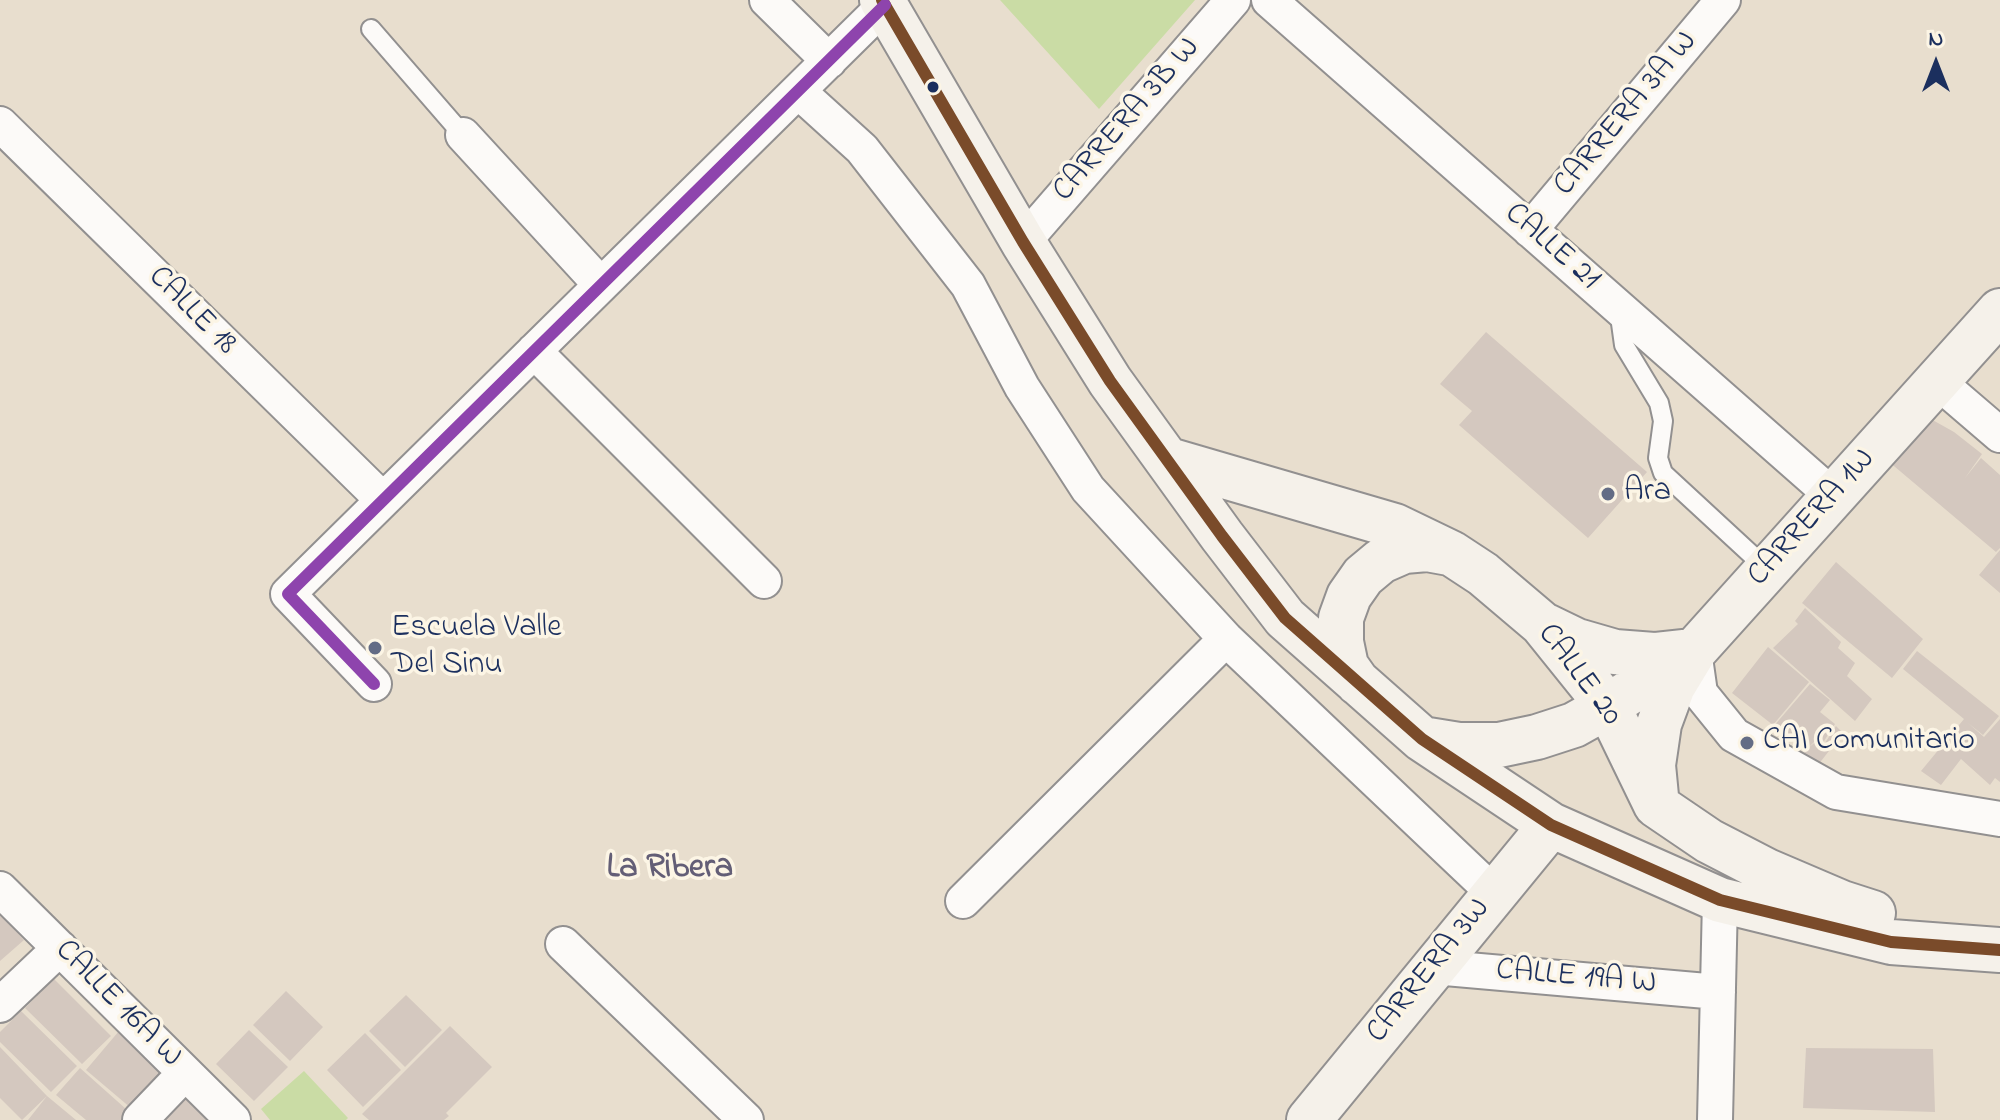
<!DOCTYPE html>
<html>
<head>
<meta charset="utf-8">
<style>
  body { margin:0 }
  #map { position:relative; width:2000px; height:1120px; overflow:hidden; background:#e8dece; font-family:"Indie Flower",sans-serif }
  canvas { display:block }
  .north { position:absolute; left:1896px; top:24px; width:80px; height:80px; -webkit-text-stroke:6px #fcf5e5; paint-order:stroke; rotate:0deg; font-size:22px; font-weight:700; line-height:32px; text-align:center; color:#1b2f5e }
  .north::after { content:''; display:block; margin:auto; width:28px; height:36px; background:#1b2f5e; clip-path:polygon(50% 0,100% 100%,50% 72%,0 100%) }
</style>
</head>
<body>
<div id="map">
<canvas width="2000" height="1120"></canvas>
<div class="north">N</div>
</div>
<script>
const ctx = document.querySelector('canvas').getContext('2d');
ctx.lineJoin = 'round';
function fillPath(path, color) {
  ctx.fillStyle = color;
  ctx.fill(path, 'evenodd');
}
function poly(rows) {
  const path = new Path2D();
  for (const r of rows) {
    path.moveTo(r[0], r[1]);
    for (let i = 2; i < r.length; i += 2) path.lineTo(r[i], r[i + 1]);
  }
  return path;
}
function strokePath(path, color, width, dash) {
  ctx.strokeStyle = color;
  ctx.lineWidth = width;
  ctx.lineCap = dash ? 'butt' : 'round';
  ctx.setLineDash(dash || []);
  ctx.stroke(path);
}
function drawText(font, color, halo, rows, align = 'center') {
  ctx.font = font + ' "Indie Flower",sans-serif';
  ctx.lineWidth = 7;
  ctx.setLineDash([]);
  ctx.textBaseline = 'middle';
  ctx.strokeStyle = halo;
  ctx.fillStyle = color;
  for (const [text, x, y, turn = 0] of rows) {
    ctx.save();
    ctx.translate(x, y);
    ctx.rotate((+turn || 0) * Math.PI / 180);
    ctx.textAlign = isNaN(turn) ? turn : align;
    if (halo) ctx.strokeText(text, 0, 0);
    ctx.fillText(text, 0, 0);
    ctx.restore();
  }
}
fillPath(poly([
  [1000,0,1195,0,1099,109],
  [304,1071,348,1118,346,1120,270,1120,261,1109]
]), '#cadca5');
fillPath(poly([
  [1486,332,1647,472,1588,538,1459,425,1472,411,1440,384],
  [1929,418,1954,432,1982,454,1965,478,1981,458,2000,475,2000,548,1996,552,1888,461],
  [2000,550,2000,593,1979,575],
  [1836,562,1923,639,1892,678,1802,603],
  [1805,608,1841,642,1838,648,1855,663,1847,676,1872,699,1855,721,1773,648,1798,624,1795,621],
  [1768,647,1809,682,1773,725,1732,693],
  [1917,651,1999,716,1983,735,1968,723,1984,737,2000,719,2000,782,1995,778,1990,785,1961,759,1941,785,1921,771,1964,719,1903,669],
  [1810,684,1830,700,1820,712,1835,724,1824,741,1819,737,1808,748,1818,740,1825,743,1836,726,1843,733,1818,765,1804,752,1808,748,1804,750,1773,727],
  [0,914,24,940,0,961],
  [54,979,111,1036,82,1064,25,1008],
  [286,991,323,1027,290,1061,253,1025],
  [406,995,442,1030,405,1067,369,1031],
  [21,1011,77,1066,51,1092,0,1042,0,1032],
  [450,1026,492,1067,446,1113,449,1116,444,1120,369,1120,362,1114],
  [249,1030,288,1067,254,1101,216,1064],
  [119,1031,172,1076,138,1114,86,1070],
  [365,1033,401,1070,363,1107,327,1070],
  [0,1047,47,1096,22,1120,0,1098],
  [1806,1048,1933,1049,1935,1112,1803,1108],
  [80,1068,135,1117,132,1120,86,1120,56,1095],
  [180,1092,208,1120,152,1120],
  [47,1096,76,1120,28,1120]
]), '#d4c8bf');
const lane = poly([
  [371,29,463,135],
  [1619,309,1624,345,1659,403,1663,421,1658,458,1663,473,1767,569]
]);
const street = poly([
  [767,0,829,61],
  [1269,0,1833,496],
  [798,91,862,149,968,285,1022,387,1088,489,1226,639,1495,894],
  [0,124,383,500],
  [463,135,601,285],
  [1530,230,1723,0],
  [1023,242,1233,0],
  [534,351,764,581],
  [1937,381,2000,435],
  [1694,651,1700,693,1734,735,1836,792,2000,819],
  [374,684,288,594,885,5],
  [0,889,233,1120],
  [963,901,1226,639],
  [563,944,746,1120],
  [1434,967,1718,992],
  [0,1005,60,948],
  [140,1120,185,1073],
  [1715,1120,1720,900]
]);
const secondary = poly([
  [882,0,1023,242,1110,381,1222,536,1285,618,1422,739,1551,825,1720,900,1891,942,2000,950],
  [1169,460,1395,526,1451,553,1483,574,1542,624,1608,706,1656,805,1709,841,1767,871,1842,903,1873,913],
  [1546,626,1577,641,1615,652,1654,655,1691,651],
  [1358,683,1346,666,1341,642,1341,618,1349,596,1363,576,1381,561,1404,551,1427,549,1449,553],
  [1428,740,1459,745,1499,745,1537,737,1574,725,1608,706,1694,651,2000,311],
  [1656,796,1653,765,1659,724,1673,686,1693,653],
  [1309,1120,1551,825]
]);
strokePath(lane, '#929090', 22);
strokePath(street, '#929090', 38);
strokePath(secondary, '#929090', 48);
strokePath(lane, '#fcfaf8', 18);
strokePath(street, '#fcfaf8', 34);
strokePath(secondary, '#f5f1ea', 44);
strokePath(poly([
  [882,0,1023,242,1110,381,1222,536,1285,618,1422,739,1551,825,1720,900,1891,942,2000,950]
]), '#7a4b2a', 12);
strokePath(poly([
  [374,684,288,594,885,5]
]), '#8e44ad', 12);
for (const [x, y, r, color] of [
  [933,87,7,"#1b2f5e"],
  [1608,494,8,"#636c85"],
  [375,648,8,"#636c85"],
  [1747,743,8,"#636c85"]
]) {
  const dot = new Path2D();
  dot.arc(x, y, r, 0, 2 * Math.PI);
  ctx.fillStyle = color;
  ctx.fill(dot);
  strokePath(dot, '#fcf5e5', 3);
}
drawText('32px', '#1b2f5e', '#fcf5e5', [
  ["CARRERA 3A W",1627,115,-50],
  ["CARRERA 3B W",1128,121,-49],
  ["CALLE 21",1551,248,41],
  ["CALLE 18",191,312,45],
  ["CARRERA 1W",1813,519,-48],
  ["CALLE 20",1578,676,53],
  ["CARRERA 3W",1430,972,-51],
  ["CALLE 19A W",1576,979,5],
  ["CALLE 16A W",117,1005,45]
]);
drawText('32px', '#1b2f5e', '#fcf5e5', [
  ["Ara",1624,494],
  ["Escuela Valle",391,630],
  ["Del Sinu",391,667],
  ["CAI Comunitario",1763,743]
], 'left');
drawText('bold 34px', '#635e76', '#fcf5e5', [
  ["La Ribera",670,870]
]);
</script>
</body>
</html>
